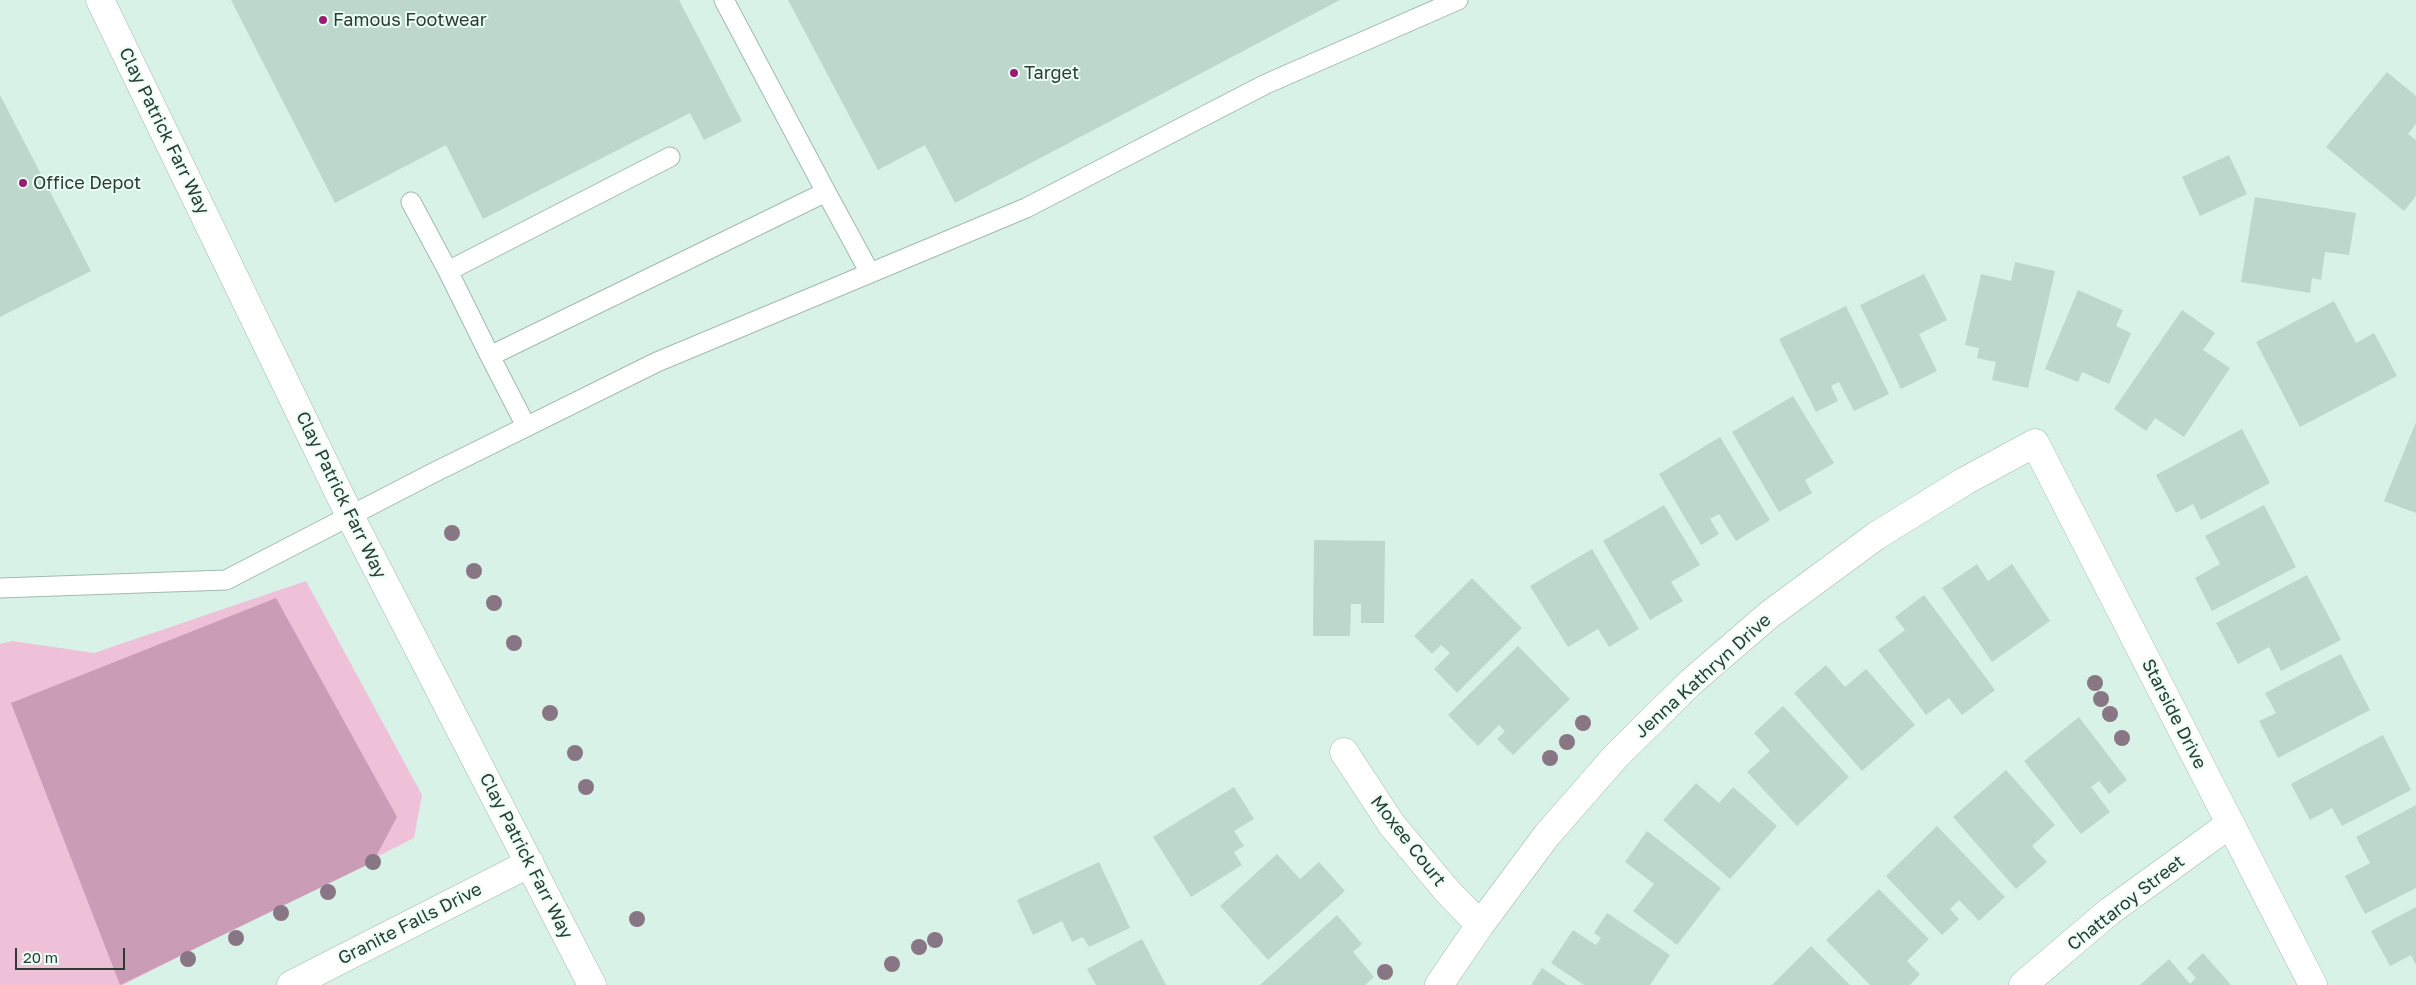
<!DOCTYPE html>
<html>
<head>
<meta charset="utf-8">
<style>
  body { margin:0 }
  #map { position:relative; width:2416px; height:985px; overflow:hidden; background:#d8f2e7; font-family:"Golos Text",sans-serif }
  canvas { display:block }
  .scale { position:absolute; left:15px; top:948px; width:110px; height:22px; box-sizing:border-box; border:2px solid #2f3a35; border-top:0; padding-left:6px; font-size:15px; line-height:18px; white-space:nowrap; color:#2f3a35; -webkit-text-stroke:4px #e9fef5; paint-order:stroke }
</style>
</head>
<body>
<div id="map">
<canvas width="2416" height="985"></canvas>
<div class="scale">20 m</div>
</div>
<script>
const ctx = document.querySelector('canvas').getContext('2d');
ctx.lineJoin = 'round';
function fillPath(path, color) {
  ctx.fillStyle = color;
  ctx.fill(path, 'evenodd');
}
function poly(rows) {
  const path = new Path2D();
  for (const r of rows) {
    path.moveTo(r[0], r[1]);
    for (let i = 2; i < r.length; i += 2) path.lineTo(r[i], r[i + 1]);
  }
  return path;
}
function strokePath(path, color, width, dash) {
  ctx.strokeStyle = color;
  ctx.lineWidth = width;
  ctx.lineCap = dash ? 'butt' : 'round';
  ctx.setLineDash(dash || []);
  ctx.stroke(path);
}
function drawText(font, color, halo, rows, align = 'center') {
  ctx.font = font + ' "Golos Text",sans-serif';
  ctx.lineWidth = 4;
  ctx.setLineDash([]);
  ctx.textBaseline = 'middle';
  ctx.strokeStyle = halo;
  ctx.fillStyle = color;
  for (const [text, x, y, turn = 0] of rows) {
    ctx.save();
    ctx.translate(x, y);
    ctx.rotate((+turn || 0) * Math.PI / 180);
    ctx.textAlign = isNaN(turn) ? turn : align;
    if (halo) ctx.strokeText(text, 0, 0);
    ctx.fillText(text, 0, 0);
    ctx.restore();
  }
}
fillPath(poly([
  [306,581,422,795,414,838,123,985,0,985,0,644,12,641,94,653]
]), '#eec1d9');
fillPath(poly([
  [276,598,397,817,373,862,120,985,11,703]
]), '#cb9cb5');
fillPath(poly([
  [231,0,679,0,742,121,704,140,690,113,483,219,446,145,335,203],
  [788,0,1340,0,955,203,925,145,878,170],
  [2387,72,2416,96,2416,124,2408,134,2416,140,2416,196,2404,211,2326,147],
  [0,95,91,271,0,317],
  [2229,155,2247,194,2200,216,2182,177],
  [2255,197,2356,213,2349,255,2325,252,2321,280,2312,278,2310,293,2241,282],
  [2015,262,2055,271,2028,388,1992,380,1996,362,1977,358,1979,348,1965,345,1981,274,2011,281],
  [1924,274,1947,320,1919,334,1937,371,1901,389,1860,305],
  [2078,290,2123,310,2116,326,2131,333,2109,384,2082,372,2078,382,2045,369],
  [2334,301,2356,343,2374,333,2397,376,2300,427,2256,342],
  [1846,306,1889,394,1854,411,1839,382,1831,386,1838,401,1816,412,1779,339],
  [2182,310,2215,333,2203,350,2230,368,2184,437,2155,418,2146,431,2114,409],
  [1793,396,1834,463,1805,480,1812,493,1779,512,1732,432],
  [2416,422,2416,513,2384,501],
  [2242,429,2270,483,2201,520,2193,504,2176,513,2156,475],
  [1720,437,1770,520,1736,541,1719,514,1710,519,1719,534,1701,545,1659,474],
  [1664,505,1700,565,1671,582,1683,601,1650,620,1603,541],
  [2264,505,2296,567,2212,611,2195,578,2220,564,2205,536],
  [1314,540,1385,541,1384,623,1361,623,1361,604,1351,604,1350,636,1313,636],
  [1592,549,1639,629,1609,647,1598,629,1568,647,1530,586],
  [1977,564,1988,581,2012,564,2050,621,1992,662,1942,588],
  [2307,575,2341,640,2281,671,2269,647,2238,664,2216,623],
  [1472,578,1522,628,1457,693,1434,669,1450,653,1441,645,1432,654,1414,636],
  [1924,595,1995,690,1962,715,1949,698,1926,715,1878,650,1905,630,1895,617],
  [1518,646,1570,699,1513,755,1497,739,1505,731,1499,725,1478,746,1448,715],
  [2341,654,2370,710,2278,758,2259,721,2276,713,2265,693],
  [1826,665,1845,687,1866,669,1915,725,1862,771,1794,693],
  [1783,706,1849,777,1797,826,1747,772,1770,751,1754,733],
  [2079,717,2127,780,2109,794,2099,781,2091,787,2110,812,2081,834,2024,761],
  [2383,735,2411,790,2342,826,2332,808,2310,820,2291,784],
  [2006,770,2055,825,2032,846,2047,862,2016,889,1953,817],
  [1696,783,1719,803,1733,787,1777,826,1730,879,1663,820],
  [1234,787,1254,819,1234,831,1244,846,1234,852,1242,865,1191,897,1153,837],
  [2416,805,2416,888,2365,914,2345,876,2370,863,2356,837],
  [1937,826,2005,897,1979,921,1959,900,1950,909,1959,919,1942,935,1886,876],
  [1647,831,1721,888,1677,945,1633,911,1654,884,1625,862],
  [1277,854,1300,879,1319,862,1345,891,1268,960,1220,906],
  [1099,862,1130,928,1089,947,1083,937,1072,942,1062,921,1033,935,1017,900],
  [1879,889,1929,939,1907,961,1920,974,1910,985,1870,985,1826,940],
  [2416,907,2416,965,2411,955,2390,966,2371,931],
  [1607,913,1670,955,1650,985,1584,985,1551,963,1573,930,1596,945,1601,938,1594,933],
  [1337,915,1362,944,1353,952,1374,977,1365,985,1260,985],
  [1142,939,1166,985,1096,985,1087,969],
  [1811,946,1850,985,1772,985],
  [2203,953,2231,985,2140,985,2169,959,2190,984,2196,978,2187,968],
  [1542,968,1567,985,1531,985]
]), '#bdd7cc');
const lane = poly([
  [724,0,826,192],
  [411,202,448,271],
  [490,356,448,271,670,157],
  [526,426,490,356,826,192,870,273],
  [0,588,226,580,431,474,657,362,1026,208,1266,84,1458,0]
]);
const street = poly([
  [1344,752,1392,825,1448,892,1480,925],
  [1439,985,1480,925,1547,835,1616,756,1691,682,1770,614,1876,536,1965,481,2035,443,2313,985],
  [2023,985,2110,911,2230,824]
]);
const secondary = poly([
  [100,0,350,516,592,985],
  [291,985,530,863]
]);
strokePath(lane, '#a1baaf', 21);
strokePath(street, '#a1baaf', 29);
strokePath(secondary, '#a1baaf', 29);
strokePath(lane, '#fff', 19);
strokePath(street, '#fff', 28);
strokePath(secondary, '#fff', 28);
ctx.fillStyle = '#897685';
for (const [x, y] of [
  [452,533],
  [474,571],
  [494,603],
  [514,643],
  [2095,683],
  [2101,699],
  [550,713],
  [2110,714],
  [1583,723],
  [2122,738],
  [1567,742],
  [575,753],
  [1550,758],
  [586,787],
  [373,862],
  [328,892],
  [281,913],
  [637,919],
  [236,938],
  [935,940],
  [919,947],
  [188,959],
  [892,964],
  [1385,972]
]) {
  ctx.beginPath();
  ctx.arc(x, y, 8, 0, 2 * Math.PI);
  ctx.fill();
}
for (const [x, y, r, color] of [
  [323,20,5,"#9a1b71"],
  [1014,73,5,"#9a1b71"],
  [23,183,5,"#9a1b71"]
]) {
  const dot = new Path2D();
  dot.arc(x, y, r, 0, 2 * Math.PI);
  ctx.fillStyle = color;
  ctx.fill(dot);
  strokePath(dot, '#e9fef5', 2);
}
drawText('18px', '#2f3a35', '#e9fef5', [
  ["Famous Footwear",333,20],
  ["Target",1024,73],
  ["Office Depot",33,183]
], 'left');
drawText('18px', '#2f3a35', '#e9fef5', [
  ["Clay Patrick Farr Way",164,131,64],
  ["Clay Patrick Farr Way",341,495,64],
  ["Jenna Kathryn Drive",1703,676,-42],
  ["Starside Drive",2174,714,63],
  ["Moxee Court",1408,841,52],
  ["Clay Patrick Farr Way",526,856,63],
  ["Chattaroy Street",2126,903,-38],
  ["Granite Falls Drive",410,924,-27]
]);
</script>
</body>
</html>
